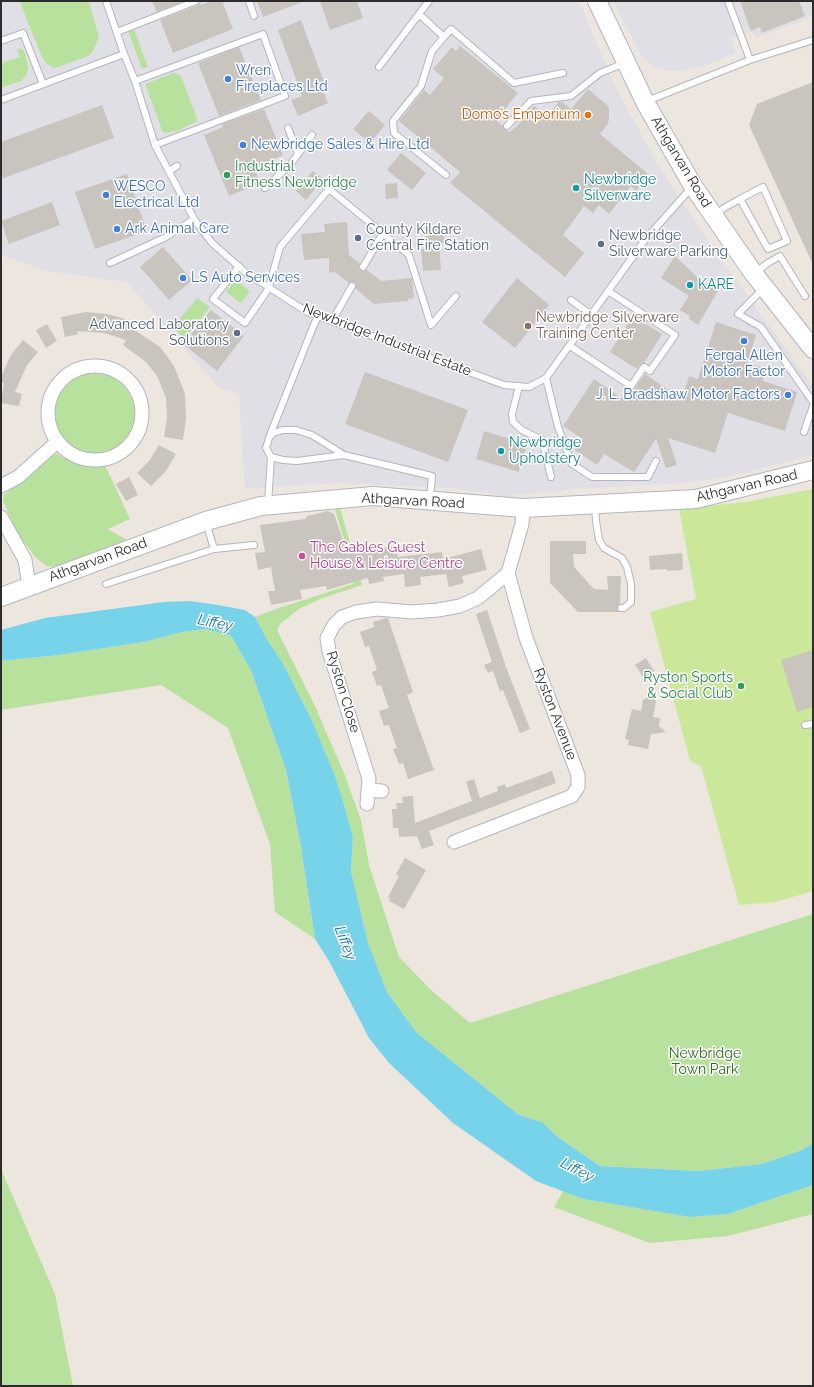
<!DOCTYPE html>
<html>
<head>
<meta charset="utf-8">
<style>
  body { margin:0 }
  #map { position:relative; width:814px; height:1387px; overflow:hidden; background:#ede6df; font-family:Raleway,sans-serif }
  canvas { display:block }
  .frame { position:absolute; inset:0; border:2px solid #2c2c2c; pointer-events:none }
</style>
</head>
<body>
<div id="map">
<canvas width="814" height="1387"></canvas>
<div class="frame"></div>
</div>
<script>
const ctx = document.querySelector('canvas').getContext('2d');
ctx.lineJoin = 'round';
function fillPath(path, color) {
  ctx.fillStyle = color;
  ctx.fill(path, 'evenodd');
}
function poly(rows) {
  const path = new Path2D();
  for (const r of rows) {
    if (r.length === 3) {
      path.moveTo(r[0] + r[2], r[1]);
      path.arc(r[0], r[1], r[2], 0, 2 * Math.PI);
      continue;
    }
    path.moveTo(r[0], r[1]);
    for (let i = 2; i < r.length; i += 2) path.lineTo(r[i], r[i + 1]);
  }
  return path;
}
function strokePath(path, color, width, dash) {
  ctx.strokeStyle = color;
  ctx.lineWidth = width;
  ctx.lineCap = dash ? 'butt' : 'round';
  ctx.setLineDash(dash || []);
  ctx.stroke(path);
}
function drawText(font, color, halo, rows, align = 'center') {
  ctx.font = font + ' Raleway,sans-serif';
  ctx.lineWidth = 3;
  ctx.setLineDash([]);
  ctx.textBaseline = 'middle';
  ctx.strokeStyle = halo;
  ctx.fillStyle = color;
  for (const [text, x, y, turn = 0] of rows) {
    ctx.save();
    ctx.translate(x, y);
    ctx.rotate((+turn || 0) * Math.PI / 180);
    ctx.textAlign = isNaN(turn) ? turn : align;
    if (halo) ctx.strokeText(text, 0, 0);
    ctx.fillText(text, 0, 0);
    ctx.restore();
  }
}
fillPath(poly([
  [1,1,579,1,613,82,659,167,707,240,813,386,813,455,731,476,685,483,574,489,506,496,451,488,337,483,245,489,239,394,218,387,127,282,47,271,1,255],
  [613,1,813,1,813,16,757,38,751,31,731,38,736,53,707,65,680,71,666,71,654,67,642,57]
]), '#e0dfe6');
fillPath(poly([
  [25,1,89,1,98,34,98,40,93,51,88,56,58,67,54,68,46,63,43,59,20,3],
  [134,29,148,67,142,69,128,31],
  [17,49,21,49,24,51,26,56,28,65,28,70,26,76,21,81,1,88,1,63,20,57],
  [174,73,181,76,198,121,177,131,163,133,145,84],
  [235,280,250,291,241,303,226,292],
  [197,298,210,307,184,339,173,327],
  [94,414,41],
  [57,454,75,463,88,466,105,465,130,519,108,529,127,540,57,567,47,566,36,558,17,533,3,501,4,495,11,489,36,470,49,457],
  [340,508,362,585,320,599,299,609,280,624,277,630,314,704,344,773,361,820,369,865,399,957,432,991,470,1023,813,914,813,1143,802,1150,762,1164,699,1171,600,1166,559,1138,542,1122,519,1115,418,1034,387,992,368,943,351,871,353,836,337,781,312,720,282,662,265,636,255,617,279,608,353,584,355,574,335,510],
  [206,629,231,636,251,670,286,770,301,847,315,939,275,912,270,844,228,728,161,685,1,710,1,661,58,655,144,642,182,632],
  [1,1169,55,1294,73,1386,1,1386],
  [813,1185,813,1214,728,1236,650,1243,554,1207,563,1191,583,1199,690,1217,728,1214]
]), '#b9e19e');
fillPath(poly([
  [813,489,813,891,776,902,739,905,701,766,690,761,650,612,696,599,679,509,745,502]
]), '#cbe89a');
fillPath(poly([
  [190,601,218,605,245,610,255,617,265,636,282,662,312,720,337,781,353,836,351,871,368,943,387,992,417,1033,519,1115,542,1122,559,1138,600,1166,699,1171,762,1164,802,1150,813,1143,813,1185,728,1214,690,1217,583,1199,536,1181,453,1123,389,1063,369,1038,329,961,315,939,301,847,286,770,251,670,231,636,206,629,182,632,144,642,58,655,1,661,1,630,45,618,164,602]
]), '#77d3ea');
fillPath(poly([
  [152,1,184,1,157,12],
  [200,1,201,5,211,1,222,1,233,29,173,53,160,20,198,5],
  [257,1,302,1,302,2,263,17],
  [320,1,357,1,363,18,330,30],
  [740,1,799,1,805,16,762,33,760,27,751,31],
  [301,20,324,82,320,83,328,103,298,116,291,100,302,96,278,30],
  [460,46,518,93,496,120,503,126,504,129,510,132,518,125,534,106,547,116,559,102,562,102,571,109,588,89,606,104,609,108,609,120,607,125,600,134,648,174,636,191,631,186,609,214,599,205,593,213,584,206,563,235,584,253,565,277,450,183,460,172,399,121,424,90,430,95,444,78,433,69,452,47,456,51],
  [239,47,261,100,219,116,198,63],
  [813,82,813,265,749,125,757,104],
  [102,105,114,138,1,179,1,142],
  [264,109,283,155,254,168,260,183,229,196,204,135,223,127,222,124],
  [369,111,385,125,370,143,353,129],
  [401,153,426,173,412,190,387,170],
  [313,171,323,179,306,200,296,191],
  [127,174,147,231,95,249,75,192],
  [397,183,398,198,386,199,385,184],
  [52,202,60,225,9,244,1,221],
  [347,222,349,255,360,264,359,270,363,271,367,270,381,281,412,278,414,298,408,299,408,301,374,304,356,289,356,286,355,282,352,282,349,283,335,272,329,273,329,258,304,260,301,234,325,232,324,224],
  [443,228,444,243,439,243,441,270,423,271,421,249,426,249,425,229],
  [163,247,192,280,169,300,140,267],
  [675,256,699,279,718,291,698,325,689,319,690,316,680,310,689,296,661,278],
  [517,278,549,305,515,348,482,322],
  [211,310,244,336,217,371,183,344],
  [86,312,107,314,129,320,127,325,160,347,174,366,185,394,186,418,183,440,164,437,167,418,166,398,157,376,146,362,123,345,126,340,104,333,77,331,78,334,65,337,61,317],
  [633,316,662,334,644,363,641,364,637,369,610,352],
  [716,322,756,335,747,363,767,369,763,381,797,392,785,431,728,413,715,453,668,438,677,465,666,468,656,439,634,472,604,454,597,465,575,450,583,439,563,426,594,379,626,401,645,374,682,399,689,376,698,379],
  [47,324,57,341,46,348,36,330],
  [23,340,38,352,27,365,15,392,22,394,19,406,1,403,4,383,1,382,1,377,11,355],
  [365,372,468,410,448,462,345,424],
  [484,431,527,444,519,472,476,459],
  [159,445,176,454,166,471,151,486,137,473,150,460],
  [129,477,138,495,126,501,116,484],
  [328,511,334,514,346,549,364,547,365,550,396,546,398,557,442,552,443,559,481,549,487,570,462,576,464,583,449,587,446,574,420,577,421,585,405,587,404,574,383,577,384,581,369,584,368,578,327,590,326,586,300,590,302,599,271,605,268,591,275,591,271,567,258,570,255,553,265,552,260,525,305,519,307,516],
  [550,541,586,541,586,554,573,554,574,567,594,589,608,590,607,576,621,576,620,604,617,608,620,612,578,612,550,583],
  [682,553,683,569,681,569,681,570,667,571,667,569,650,570,649,556],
  [487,610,506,667,530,729,520,733,503,690,500,691,493,671,488,673,484,665,492,662,476,614],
  [386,618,388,618,413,692,407,695,434,770,408,779,403,763,399,764,393,749,397,748,389,725,384,726,379,711,389,708,381,685,377,686,372,672,377,670,369,646,365,647,360,632,374,627,373,622],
  [813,650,813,707,797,712,781,660],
  [646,658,654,671,644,678,635,665],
  [648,697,653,698,656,701,653,717,660,718,659,726,666,732,651,734,648,749,628,745,629,740,625,739,632,709,641,711,643,700],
  [552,771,556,783,429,831,434,845,422,849,417,836,399,837,398,828,393,828,392,809,397,809,396,803,403,803,402,797,413,796,415,823,472,801,466,782,474,779,480,798,498,791,497,787,505,784,506,788],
  [405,858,426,870,404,909,389,901,390,899,388,897,399,876,396,874]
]), '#c9c4bd');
const service = poly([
  [106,1,124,54,135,81,155,145,194,219,212,243,245,272,307,312,504,385,529,387,546,378,644,241,692,187],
  [249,1,254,16],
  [429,1,419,14,444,37,451,29,514,83,563,73],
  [728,1,750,60],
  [117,32,196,1],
  [444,37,432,51,421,86,393,121,394,133,446,175],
  [1,41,23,33,43,84],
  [379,67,419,14],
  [135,81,263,34,285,96,155,145],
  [1,100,124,54],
  [647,101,750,60,813,40],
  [507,126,531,101,571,96,600,73,625,63],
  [288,128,298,154],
  [169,171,177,166],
  [265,188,290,165,312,135],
  [715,215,724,208,740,199,763,187,787,241,768,249,740,199],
  [110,263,166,237,194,219],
  [239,266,213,299,245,323,269,288],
  [363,267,383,233],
  [755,273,768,263,780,256,805,296],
  [269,287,280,247,329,189,409,255,431,325,456,296],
  [763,289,738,314,761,327,813,402],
  [571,300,591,315],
  [332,321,352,286],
  [570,346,631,386,644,367,650,371,675,335,608,291],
  [546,378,558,427,572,464,592,477,648,477,656,461],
  [519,386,512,414,513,422,522,430,542,440,551,477],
  [804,432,813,406],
  [270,435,313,327,318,316],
  [344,455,312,435,296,430,283,430,273,433,269,438,266,448,271,457,283,460,297,461,344,455,432,476,430,498],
  [268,504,271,457],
  [595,505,596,521,599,540,604,548,622,558,627,567,631,584,631,602,624,608,621,608],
  [214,549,254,545],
  [106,584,214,549,206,522],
  [805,725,813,724]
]);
const minor = poly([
  [95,413,47],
  [1,486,18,477,57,442],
  [1,517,25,560,29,586],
  [368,790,382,791],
  [367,804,369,779,329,651,327,638,334,625,342,617,356,612,377,609,412,612,438,610,460,606,478,598,508,573],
  [454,842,572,796,578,787,578,775,526,638,508,573,522,524,523,508]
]);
const secondary = poly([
  [597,1,645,102,693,186,754,274,813,349],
  [1,597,206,521,261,506,373,496,523,508,696,499,813,470]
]);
strokePath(service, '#b2b6bf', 8);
strokePath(minor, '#b2b6bf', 15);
strokePath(secondary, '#b2b6bf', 20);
strokePath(service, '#fff', 6);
strokePath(minor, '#fff', 13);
strokePath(secondary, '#fff', 18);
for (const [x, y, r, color] of [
  [228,79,4,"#3f7fe0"],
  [588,115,4,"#e8710a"],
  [243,145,4,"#3f7fe0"],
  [227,175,4,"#2e9e5b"],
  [576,188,4,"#0f9aa8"],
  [106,195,4,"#3f7fe0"],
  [117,229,4,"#3f7fe0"],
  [358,238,4,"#5c6f8a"],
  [601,244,4,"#5c6f8a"],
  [183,278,4,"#3f7fe0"],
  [690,285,4,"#0f9aa8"],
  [528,326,4,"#8d6e63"],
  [237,333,4,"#5c6f8a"],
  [744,341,4,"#3f7fe0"],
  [788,395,4,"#3f7fe0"],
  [501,451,4,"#0f9aa8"],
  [302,556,4,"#d1479c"],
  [741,686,4,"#2e9e5b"]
]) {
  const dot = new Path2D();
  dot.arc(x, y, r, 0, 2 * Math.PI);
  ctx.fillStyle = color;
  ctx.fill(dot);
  strokePath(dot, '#fff', 1.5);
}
drawText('14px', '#366cbe', '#fff', [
  ["Wren",236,71],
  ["Fireplaces Ltd",236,87],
  ["Newbridge Sales & Hire Ltd",251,145],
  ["WESCO",114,187],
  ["Electrical Ltd",114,203],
  ["Ark Animal Care",125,229],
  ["LS Auto Services",191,278],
  ["Fergal Allen",744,356,"center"],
  ["Motor Factor",744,372,"center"],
  ["J. L. Bradshaw Motor Factors",780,395,"right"]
], 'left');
drawText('14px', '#c56008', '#fff', [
  ["Domo’s Emporium",580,115]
], 'right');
drawText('14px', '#2c2c2c', '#fff', [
  ["Athgarvan Road",681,162,59],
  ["Newbridge Industrial Estate",387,340,21],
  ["Athgarvan Road",747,486,-13],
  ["Athgarvan Road",413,501,3],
  ["Athgarvan Road",98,560,-20],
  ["Ryston Close",343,692,73],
  ["Ryston Avenue",555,714,69]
]);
drawText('14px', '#27864d', '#fff', [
  ["Industrial",235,167],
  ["Fitness Newbridge",235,183],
  ["Ryston Sports",733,678,"right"],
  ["& Social Club",733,694,"right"]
], 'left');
drawText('14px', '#0d838f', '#fff', [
  ["Newbridge",584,180],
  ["Silverware",584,196],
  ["KARE",698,285],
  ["Newbridge",509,443],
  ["Upholstery",509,459]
], 'left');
drawText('14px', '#4e5e75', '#fff', [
  ["County Kildare",366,230],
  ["Central Fire Station",366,246],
  ["Newbridge",609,236],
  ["Silverware Parking",609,252],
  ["Advanced Laboratory",229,325,"right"],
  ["Solutions",229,341,"right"]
], 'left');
drawText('14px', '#785e54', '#fff', [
  ["Newbridge Silverware",536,318],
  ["Training Center",536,334]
], 'left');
drawText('14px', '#b23c85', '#fff', [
  ["The Gables Guest",310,548],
  ["House & Leisure Centre",310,564]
], 'left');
drawText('14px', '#31671e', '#fff', [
  ["Newbridge",705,1054],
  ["Town Park",705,1070]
]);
drawText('italic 15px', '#137399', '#fff', [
  ["Liffey",215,623,11],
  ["Liffey",345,943,69],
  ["Liffey",577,1170,27]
]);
</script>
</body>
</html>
